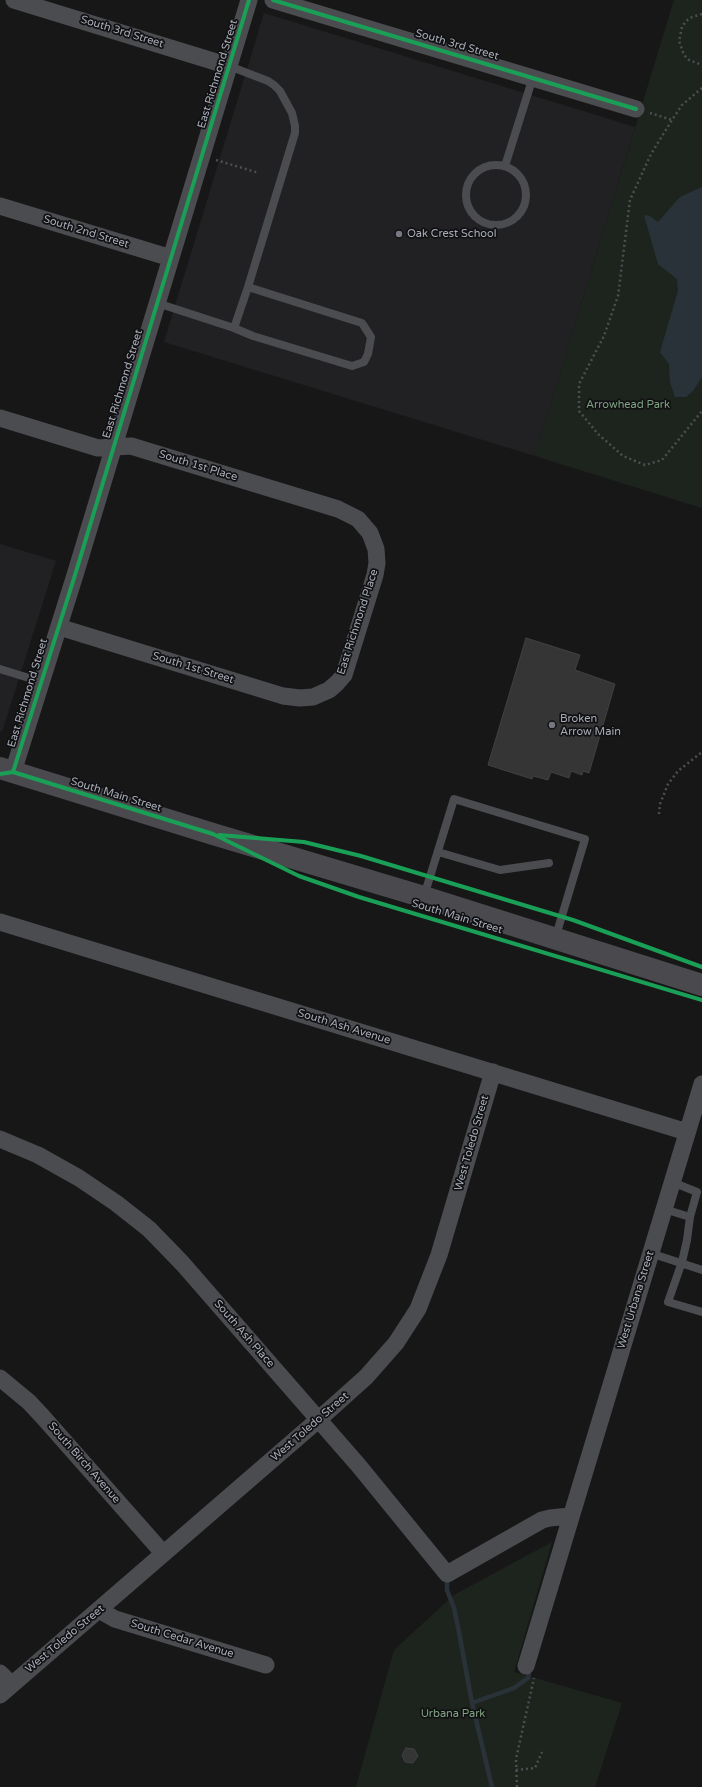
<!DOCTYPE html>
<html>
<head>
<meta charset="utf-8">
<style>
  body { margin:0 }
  canvas { display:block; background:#171717 }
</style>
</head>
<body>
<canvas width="702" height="1787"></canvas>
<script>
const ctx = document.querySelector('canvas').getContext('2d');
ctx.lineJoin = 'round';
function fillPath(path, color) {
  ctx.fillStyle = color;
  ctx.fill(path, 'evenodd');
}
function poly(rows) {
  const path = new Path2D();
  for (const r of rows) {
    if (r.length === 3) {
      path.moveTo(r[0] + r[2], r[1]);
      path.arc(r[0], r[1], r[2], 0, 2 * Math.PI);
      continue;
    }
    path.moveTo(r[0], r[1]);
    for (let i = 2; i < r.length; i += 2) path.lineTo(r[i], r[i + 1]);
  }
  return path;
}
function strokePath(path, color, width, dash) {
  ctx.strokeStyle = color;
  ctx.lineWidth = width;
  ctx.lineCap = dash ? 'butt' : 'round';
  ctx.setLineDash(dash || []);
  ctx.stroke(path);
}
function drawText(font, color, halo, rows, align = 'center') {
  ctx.font = font + ' "Varela Round",sans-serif';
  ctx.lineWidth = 3.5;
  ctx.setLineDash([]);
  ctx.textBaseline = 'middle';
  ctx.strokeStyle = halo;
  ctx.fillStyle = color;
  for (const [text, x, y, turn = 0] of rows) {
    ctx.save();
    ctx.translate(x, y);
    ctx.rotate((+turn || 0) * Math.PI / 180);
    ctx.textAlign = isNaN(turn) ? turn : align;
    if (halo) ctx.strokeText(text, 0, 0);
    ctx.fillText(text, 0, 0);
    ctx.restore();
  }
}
fillPath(poly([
  [264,13,635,127,535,456,164,342],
  [0,544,56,561,2,732,0,731]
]), '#212123');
fillPath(poly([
  [674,0,702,0,702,508,535,456],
  [552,1542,514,1672,622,1703,595,1787,356,1787,394,1650,454,1595]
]), '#1d241e');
fillPath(poly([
  [702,187,702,377,693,391,686,397,675,397,670,382,669,364,660,352,678,291,677,279,658,264,644,215,650,216,658,222,680,197]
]), '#2a3239');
strokePath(poly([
  [447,1578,447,1590,454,1608,459,1632,472,1703,492,1787],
  [472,1703,514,1688,528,1678,529,1674,527,1670]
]), '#2a3239', 4.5);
const building = poly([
  [526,638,580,655,575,670,615,684,589,773,583,771,582,775,571,771,569,778,551,772,548,780,533,776,532,779,488,765,526,638],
  [406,1748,414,1749,418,1756,413,1763,405,1762,402,1755,406,1748]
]);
fillPath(building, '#353536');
strokePath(building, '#3f4043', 1);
strokePath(poly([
  [702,14,692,17,686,21,682,27,679,41,684,55,689,60,702,65],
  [702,88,682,105,672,120,651,154,630,200,618,296,604,336,579,384,579,411,598,434,623,456,645,465,662,460,702,411],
  [650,113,672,120],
  [216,160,259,173],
  [659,814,660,804,668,784,678,771,702,752],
  [516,1770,535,1768,542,1752],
  [517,1787,516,1759,534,1678]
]), '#4d4e52', 2.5, [2, 3]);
strokePath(poly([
  [496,195,30],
  [505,166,533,77],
  [157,303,234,328,248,287,295,133,295,126,292,113,280,91,274,85,268,81,229,66],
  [234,328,253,336,352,366,364,362,368,354,371,337,362,323,248,287],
  [0,669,42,682],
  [438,852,500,870,549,863],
  [424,896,454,799,585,839,555,939],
  [664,1209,690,1217,697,1192,672,1182],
  [690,1217,687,1240,682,1262,668,1302,702,1312],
  [650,1253,702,1270]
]), '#4b4c50', 8);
strokePath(poly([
  [14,0,229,66],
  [273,0,636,109],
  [0,206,171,258],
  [0,418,98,448,131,446,338,509,358,519,370,533,376,549,377,563,375,575,344,675,337,683,329,690,313,697,300,698,283,696,59,627],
  [13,772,75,575,249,0],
  [0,922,687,1132],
  [0,1139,38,1155,79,1178,116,1203,149,1229,182,1263,359,1466,447,1574,542,1520,550,1518,570,1516],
  [0,1378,29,1402,43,1417,163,1553],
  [99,1610,115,1619,266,1665],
  [526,1666,702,1084],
  [0,1673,11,1684],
  [0,1695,318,1420,366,1377,396,1343,418,1309,439,1255,493,1072]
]), '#4b4c50', 17);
strokePath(poly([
  [0,768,213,834,424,897,702,985]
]), '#4a4a4e', 22);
strokePath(poly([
  [273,0,636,109],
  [13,772,75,575,249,0],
  [0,774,13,772,213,834,299,876,359,897,702,1000],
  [219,835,304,842,361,856,573,920,702,967]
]), '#1a9f57', 4);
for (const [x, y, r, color] of [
  [399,234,4,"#757880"],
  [552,725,4,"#757880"]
]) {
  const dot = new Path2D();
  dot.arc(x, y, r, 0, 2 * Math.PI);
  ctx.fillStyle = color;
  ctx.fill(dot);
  strokePath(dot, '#111113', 1.5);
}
drawText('11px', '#a8adb8', '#111113', [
  ["South 3rd Street",122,32,17],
  ["South 3rd Street",457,45,16],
  ["East Richmond Street",218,74,-73],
  ["South 2nd Street",86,232,17],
  ["East Richmond Street",123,384,-73],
  ["South 1st Place",198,466,17],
  ["East Richmond Place",358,622,-72],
  ["South 1st Street",193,668,17],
  ["East Richmond Street",28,693,-73],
  ["South Main Street",116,795,17],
  ["South Main Street",457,917,17],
  ["South Ash Avenue",344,1027,17],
  ["West Toledo Street",472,1143,-74],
  ["West Urbana Street",636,1300,-73],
  ["South Ash Place",244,1334,49],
  ["West Toledo Street",310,1427,-41],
  ["South Birch Avenue",84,1463,49],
  ["West Toledo Street",65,1639,-40],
  ["South Cedar Avenue",182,1639,17]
]);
drawText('11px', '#a8adb8', '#111113', [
  ["Oak Crest School",407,234],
  ["Broken",560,719],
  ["Arrow Main",560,732]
], 'left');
drawText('11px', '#7fa381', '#111113', [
  ["Arrowhead Park",628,405],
  ["Urbana Park",453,1714]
]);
</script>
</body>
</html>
